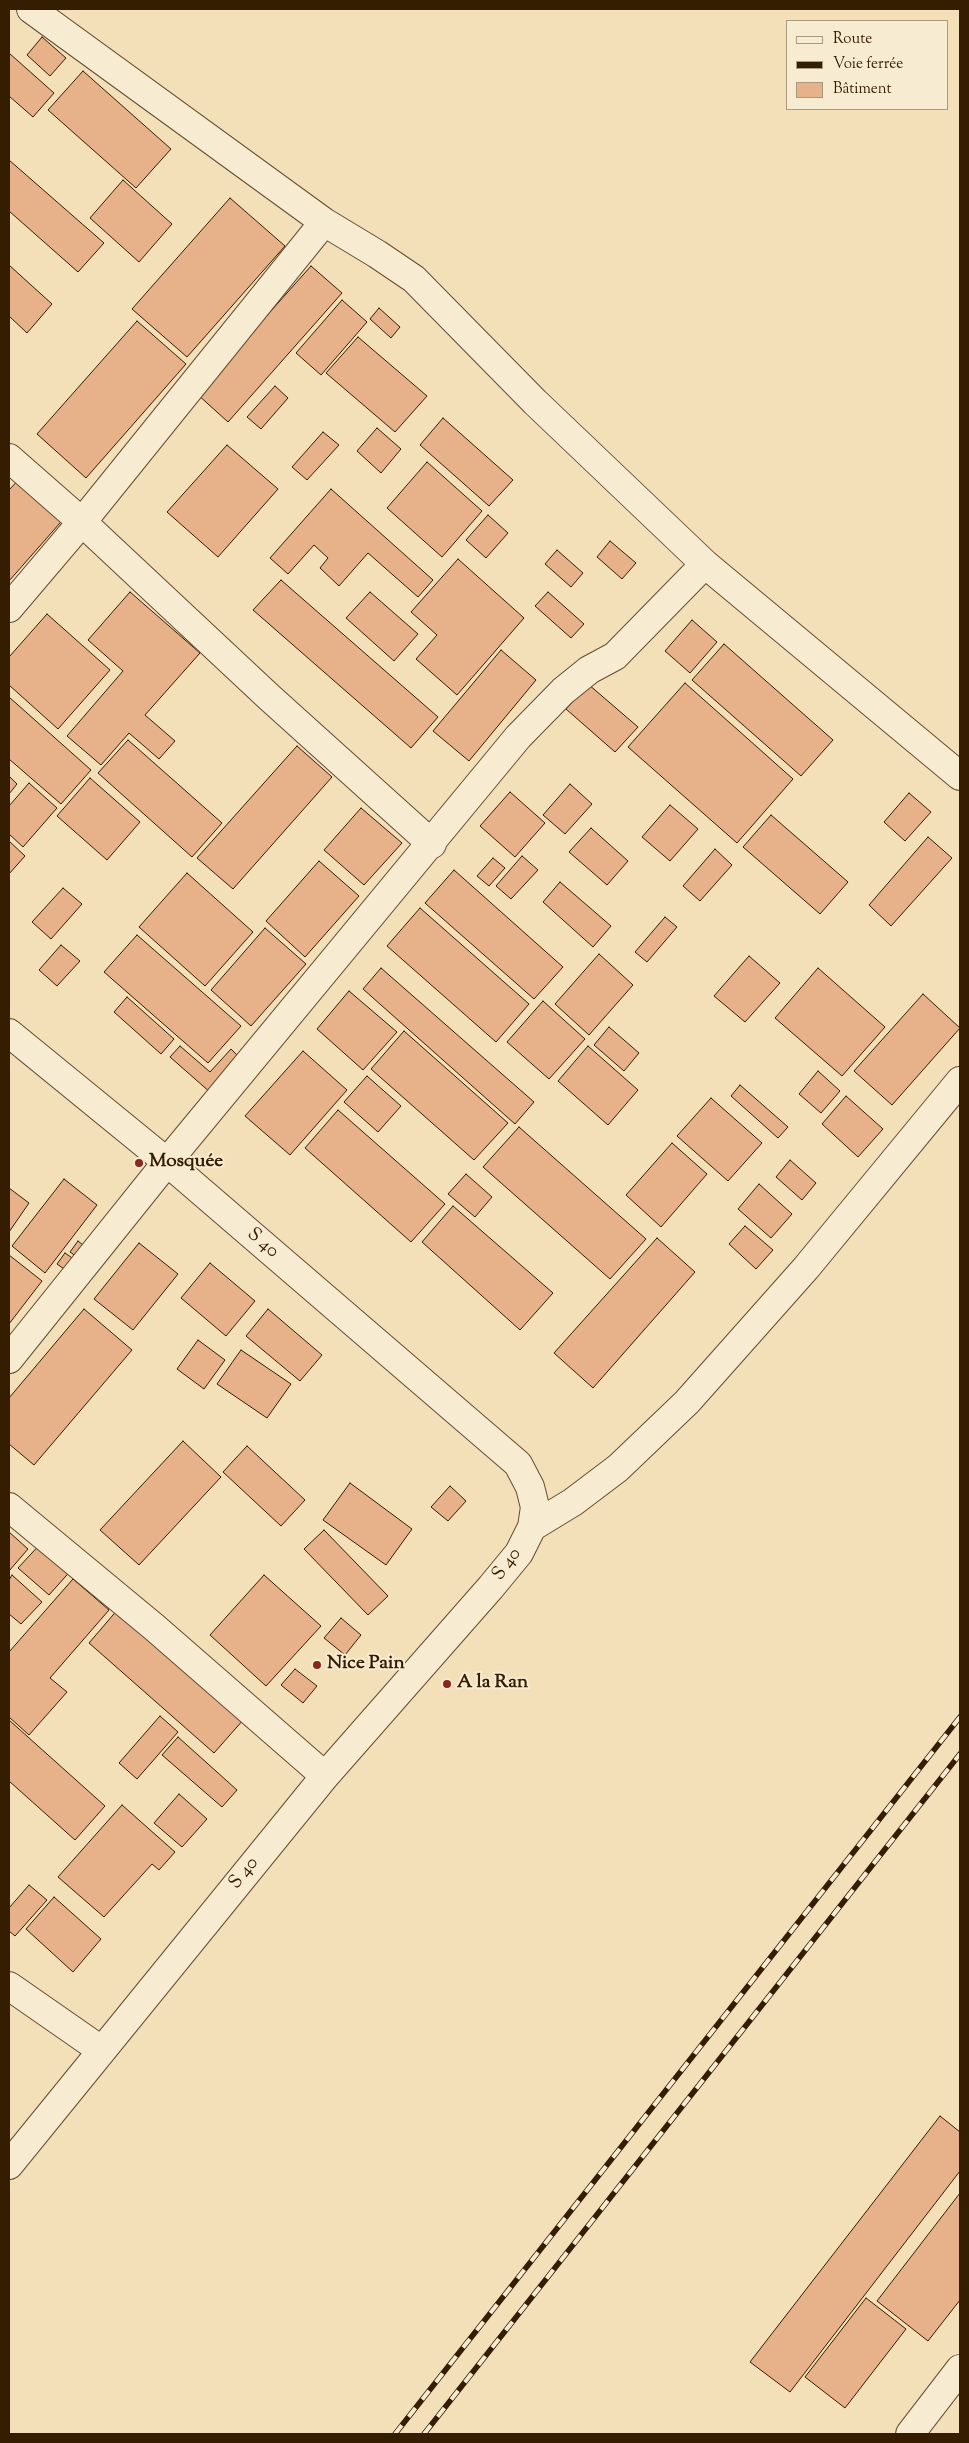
<!DOCTYPE html>
<html>
<head>
<meta charset="utf-8">
<style>
  body { margin:0 }
  #map { position:relative; width:969px; height:2443px; overflow:hidden; background:#f3e0b9; font-family:"Sorts Mill Goudy",serif }
  canvas { display:block }
  .frame { position:absolute; inset:0; border:10px solid #341d00; pointer-events:none }
  .legend { position:absolute; left:786px; top:20px; width:162px; height:90px; box-sizing:border-box; background:#f7ebd2; border:1px solid #a9997e; margin:0; padding:6px 9px; list-style:none; font-size:15px; color:#341d00 }
  .legend li { display:flex; align-items:center; gap:10px; height:25px }
  .legend b { width:25px; border:1px solid #a9997e }
</style>
</head>
<body>
<div id="map">
<canvas width="969" height="2443"></canvas>
<div class="frame"></div>
<ul class="legend">
<li><b style="height:6px;background:#f7ebd2"></b>Route</li>
<li><b style="height:6px;background:#341d00"></b>Voie ferrée</li>
<li><b style="height:14px;background:#e7b189"></b>Bâtiment</li>
</ul>
</div>
<script>
const ctx = document.querySelector('canvas').getContext('2d');
ctx.lineJoin = 'round';
function fillPath(path, color) {
  ctx.fillStyle = color;
  ctx.fill(path, 'evenodd');
}
function poly(rows) {
  const path = new Path2D();
  for (const r of rows) {
    path.moveTo(r[0], r[1]);
    for (let i = 2; i < r.length; i += 2) path.lineTo(r[i], r[i + 1]);
  }
  return path;
}
function strokePath(path, color, width, dash) {
  ctx.strokeStyle = color;
  ctx.lineWidth = width;
  ctx.lineCap = dash ? 'butt' : 'round';
  ctx.setLineDash(dash || []);
  ctx.stroke(path);
}
function drawText(font, color, halo, rows, align = 'center') {
  ctx.font = font + ' "Sorts Mill Goudy",serif';
  ctx.lineWidth = 4;
  ctx.setLineDash([]);
  ctx.textBaseline = 'middle';
  ctx.strokeStyle = halo;
  ctx.fillStyle = color;
  for (const [text, x, y, turn = 0] of rows) {
    ctx.save();
    ctx.translate(x, y);
    ctx.rotate((+turn || 0) * Math.PI / 180);
    ctx.textAlign = isNaN(turn) ? turn : align;
    if (halo) ctx.strokeText(text, 0, 0);
    ctx.fillText(text, 0, 0);
    ctx.restore();
  }
}
const building = poly([
  [42,37,66,58,50,76,27,55,42,37],
  [9,53,54,93,33,117,9,96,9,53],
  [83,71,171,149,136,188,48,110,83,71],
  [9,160,104,243,78,272,9,211,9,160],
  [123,180,172,224,139,262,90,218,123,180],
  [230,198,285,246,187,357,132,309,230,198],
  [9,265,52,304,27,333,9,316,9,265],
  [311,266,342,293,228,422,197,394,311,266],
  [342,300,367,322,321,375,296,353,342,300],
  [379,308,400,327,391,338,370,319,379,308],
  [137,321,186,364,86,478,37,434,137,321],
  [358,337,427,396,395,432,326,373,358,337],
  [275,386,288,398,261,429,247,417,275,386],
  [443,418,513,480,489,506,420,445,443,418],
  [377,428,401,449,381,473,357,451,377,428],
  [323,432,339,445,307,480,292,467,323,432],
  [227,445,278,489,218,557,167,512,227,445],
  [427,462,482,511,442,557,387,508,427,462],
  [22,476,67,515,9,581,9,490,22,476],
  [331,489,433,580,418,597,368,553,339,586,320,568,328,558,314,545,288,574,270,558,331,489],
  [488,515,508,533,486,558,466,540,488,515],
  [610,541,636,563,622,579,597,557,610,541],
  [557,550,583,573,571,587,545,564,557,550],
  [458,559,524,618,457,695,416,659,437,635,411,612,458,559],
  [281,580,438,717,411,748,253,610,281,580],
  [130,592,200,653,145,715,175,741,159,759,129,733,101,765,67,736,123,671,88,640,130,592],
  [370,592,418,634,394,661,346,618,370,592],
  [548,592,584,624,571,638,535,606,548,592],
  [47,614,110,670,58,729,9,685,9,657,47,614],
  [692,620,717,642,690,673,665,651,692,620],
  [724,644,833,740,801,776,692,680,724,644],
  [501,650,536,680,469,761,433,731,501,650],
  [685,683,793,779,737,843,628,747,685,683],
  [588,684,638,727,615,752,566,709,588,684],
  [9,697,91,770,61,804,9,759,9,697],
  [128,740,222,823,192,857,98,773,128,740],
  [297,746,332,777,233,889,197,858,297,746],
  [9,776,17,784,9,794,9,776],
  [90,778,140,822,107,860,57,816,90,778],
  [29,783,57,808,23,847,9,834,9,806,29,783],
  [570,784,592,804,565,834,543,815,570,784],
  [510,792,545,823,515,857,480,826,510,792],
  [909,793,931,812,905,841,884,822,909,793],
  [670,805,698,829,670,861,642,837,670,805],
  [361,808,402,843,364,885,324,850,361,808],
  [771,815,848,882,820,914,743,847,771,815],
  [591,828,628,861,607,885,569,852,591,828],
  [928,837,952,858,891,926,869,905,928,837],
  [9,841,25,856,9,874,9,841],
  [715,849,732,865,700,901,683,886,715,849],
  [522,856,538,870,511,899,496,886,522,856],
  [493,858,505,868,489,886,477,876,493,858],
  [319,861,359,896,305,957,266,921,319,861],
  [454,870,563,967,534,999,425,903,454,870],
  [187,873,253,932,205,986,139,927,187,873],
  [560,882,611,926,593,947,543,902,560,882],
  [63,888,82,904,51,939,32,922,63,888],
  [420,908,529,1004,496,1042,387,946,420,908],
  [665,917,677,927,647,962,635,952,665,917],
  [265,928,306,964,251,1026,211,990,265,928],
  [137,935,241,1026,208,1063,104,972,137,935],
  [61,945,80,961,57,986,39,970,61,945],
  [599,954,633,985,589,1035,555,1004,599,954],
  [749,956,780,983,745,1022,714,996,749,956],
  [381,968,534,1102,515,1124,363,989,381,968],
  [818,968,885,1027,842,1076,775,1018,818,968],
  [349,991,397,1032,363,1070,317,1029,349,991],
  [923,994,960,1028,892,1105,854,1071,923,994],
  [127,997,174,1039,161,1054,114,1012,127,997],
  [543,1001,585,1039,549,1079,507,1042,543,1001],
  [609,1027,639,1053,624,1071,594,1045,609,1027],
  [404,1031,508,1123,474,1160,371,1069,404,1031],
  [180,1046,210,1072,231,1049,241,1059,211,1093,170,1057,180,1046],
  [588,1046,638,1090,608,1125,558,1081,588,1046],
  [303,1051,347,1090,290,1155,245,1116,303,1051],
  [818,1071,840,1091,821,1113,799,1094,818,1071],
  [367,1076,401,1106,378,1132,344,1102,367,1076],
  [740,1085,788,1127,778,1138,731,1096,740,1085],
  [846,1096,883,1129,858,1157,822,1124,846,1096],
  [711,1098,762,1143,728,1181,677,1136,711,1098],
  [338,1110,445,1204,411,1242,305,1148,338,1110],
  [519,1127,646,1239,610,1279,483,1167,519,1127],
  [672,1143,707,1174,661,1227,626,1195,672,1143],
  [790,1160,816,1183,802,1200,776,1177,790,1160],
  [466,1174,492,1197,475,1217,448,1194,466,1174],
  [64,1179,97,1205,45,1273,12,1246,64,1179],
  [759,1184,792,1214,771,1238,738,1209,759,1184],
  [9,1188,29,1203,9,1232,9,1188],
  [453,1206,553,1293,520,1330,422,1242,453,1206],
  [745,1226,773,1250,756,1269,729,1244,745,1226],
  [657,1238,695,1272,593,1388,554,1353,657,1238],
  [78,1241,88,1249,80,1259,70,1252,78,1241],
  [139,1243,178,1274,133,1330,94,1299,139,1243],
  [65,1253,78,1262,70,1273,57,1264,65,1253],
  [9,1255,42,1281,9,1324,9,1255],
  [210,1263,255,1301,226,1336,181,1298,210,1263],
  [84,1309,132,1350,34,1465,9,1444,9,1398,84,1309],
  [268,1309,322,1355,300,1381,246,1336,268,1309],
  [198,1340,225,1360,204,1389,177,1369,198,1340],
  [241,1350,291,1384,267,1418,217,1384,241,1350],
  [183,1441,221,1477,139,1565,100,1530,183,1441],
  [247,1446,305,1500,281,1526,223,1472,247,1446],
  [350,1483,412,1529,386,1565,323,1520,350,1483],
  [450,1486,466,1501,448,1521,431,1507,450,1486],
  [324,1530,388,1596,368,1615,304,1549,324,1530],
  [9,1532,28,1549,9,1571,9,1532],
  [44,1540,74,1567,49,1595,18,1568,44,1540],
  [12,1575,42,1602,21,1624,9,1614,9,1580,12,1575],
  [264,1575,321,1626,266,1686,210,1635,264,1575],
  [73,1579,109,1610,50,1678,67,1692,29,1735,9,1717,9,1652,73,1579],
  [119,1608,244,1719,214,1753,89,1643,119,1608],
  [341,1618,361,1635,345,1655,324,1638,341,1618],
  [295,1669,317,1686,303,1703,281,1685,295,1669],
  [160,1716,178,1732,137,1779,119,1763,160,1716],
  [9,1720,105,1806,75,1840,9,1781,9,1720],
  [178,1737,237,1790,222,1807,162,1755,178,1737],
  [179,1794,207,1819,182,1847,154,1823,179,1794],
  [122,1805,175,1852,159,1870,152,1864,104,1917,58,1877,122,1805],
  [29,1885,47,1900,15,1936,9,1931,9,1908,29,1885],
  [54,1897,101,1939,73,1972,26,1929,54,1897],
  [940,2116,960,2132,960,2171,790,2392,750,2362,940,2116],
  [960,2193,960,2300,928,2341,877,2301,960,2193],
  [866,2298,906,2329,845,2408,805,2377,866,2298]
]);
fillPath(building, '#e7b189');
strokePath(building, '#341d00', 1);
const minor = poly([
  [31,9,324,222,377,254,414,279,535,402,705,564,960,776],
  [9,458,82,522,269,697,432,844],
  [9,608,82,522,324,222],
  [9,1033,167,1162,518,1464,530,1487,535,1507,532,1527,519,1553,491,1587,325,1776,9,2165],
  [9,1359,167,1162,518,737,563,691,589,670,615,656,705,564],
  [9,1507,154,1627,325,1776],
  [532,1527,573,1502,618,1468,687,1402,806,1268,960,1081],
  [9,1986,101,2050],
  [910,2434,960,2369]
]);
strokePath(minor, '#644e2e', 30);
strokePath(minor, '#f7ebd2', 28);
const rail = poly([
  [395,2434,960,1717],
  [424,2434,960,1754]
]);
strokePath(rail, '#341d00', 5.5);
strokePath(rail, '#f7ebd2', 4, [11]);
for (const [x, y, r, color] of [
  [139,1163,5,"#8f2418"],
  [317,1665,5,"#8f2418"],
  [447,1684,5,"#8f2418"]
]) {
  const dot = new Path2D();
  dot.arc(x, y, r, 0, 2 * Math.PI);
  ctx.fillStyle = color;
  ctx.fill(dot);
  strokePath(dot, '#f7ebd2', 2);
}
drawText('bold 19px', '#341d00', '#f7ebd2', [
  ["Mosquée",149,1163],
  ["Nice Pain",327,1665],
  ["A la Ran",457,1684]
], 'left');
drawText('19px', '#341d00', '#f7ebd2', [
  ["S 40",262,1244,41],
  ["S 40",508,1565,-54],
  ["S 40",245,1874,-51]
]);
</script>
</body>
</html>
